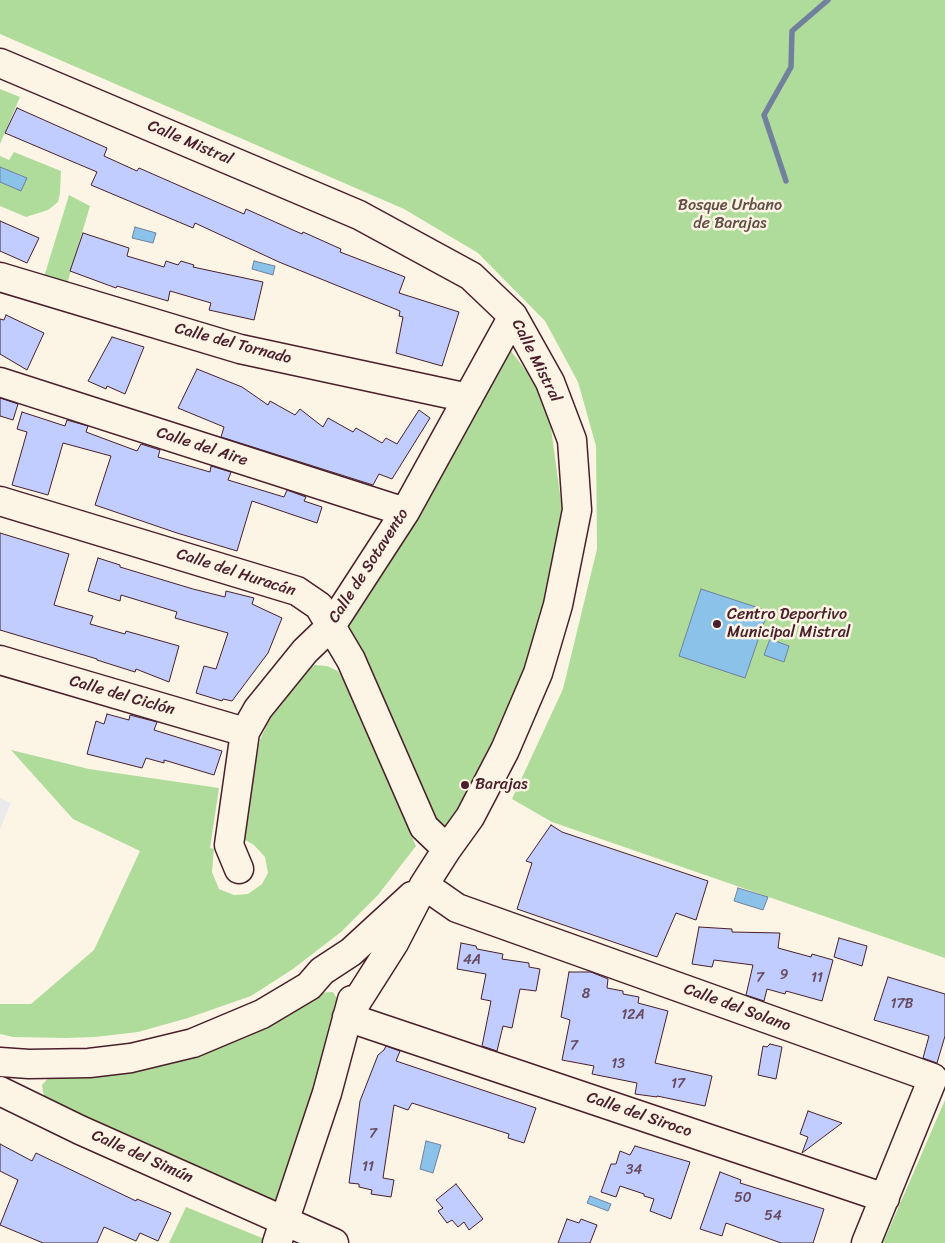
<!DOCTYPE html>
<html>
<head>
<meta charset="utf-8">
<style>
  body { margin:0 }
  canvas { display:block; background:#fcf5e5 }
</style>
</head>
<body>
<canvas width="945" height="1243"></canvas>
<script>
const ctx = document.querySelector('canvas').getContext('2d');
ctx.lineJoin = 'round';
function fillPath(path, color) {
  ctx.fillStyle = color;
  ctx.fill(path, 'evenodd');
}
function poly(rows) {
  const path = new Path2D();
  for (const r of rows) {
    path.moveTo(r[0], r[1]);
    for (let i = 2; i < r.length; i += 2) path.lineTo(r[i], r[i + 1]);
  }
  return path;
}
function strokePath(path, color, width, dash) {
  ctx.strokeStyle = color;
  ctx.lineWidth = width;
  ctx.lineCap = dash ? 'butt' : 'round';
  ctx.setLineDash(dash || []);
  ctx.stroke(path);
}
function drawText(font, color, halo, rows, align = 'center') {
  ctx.font = font + ' Sriracha,sans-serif';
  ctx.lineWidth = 5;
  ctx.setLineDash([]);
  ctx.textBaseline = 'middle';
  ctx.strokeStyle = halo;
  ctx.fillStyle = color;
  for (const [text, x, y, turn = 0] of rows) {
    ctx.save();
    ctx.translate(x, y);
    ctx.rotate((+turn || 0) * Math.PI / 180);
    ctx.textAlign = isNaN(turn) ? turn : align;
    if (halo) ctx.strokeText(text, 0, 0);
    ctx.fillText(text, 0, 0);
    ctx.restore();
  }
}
fillPath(poly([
  [0,798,11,803,0,829]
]), '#eae9ec');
fillPath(poly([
  [0,0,945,0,945,958,552,822,512,799,563,689,597,549,596,446,578,382,545,321,478,253,404,209,0,34],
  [0,89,20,97,0,144],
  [14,152,61,171,60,193,58,202,48,210,26,217,0,206,0,156,9,160],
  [69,195,90,206,67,284,44,277],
  [501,338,547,398,562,509,530,673,453,826,434,827,331,626],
  [314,665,327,666,338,671,347,686,416,846,378,895,341,932,293,969,251,996,188,1018,138,1032,95,1037,66,1038,13,1037,0,1034,0,1004,31,1004,94,950,140,851,73,819,11,750,89,769,219,788,210,848,214,849,212,872,219,889,234,895,248,894,262,884,268,873,265,857,254,845,242,838,260,740,269,720,304,674],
  [333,992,341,1005,310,1121,277,1204,45,1103,42,1085,52,1074,318,993],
  [945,1100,945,1243,883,1243],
  [186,1207,262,1238,264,1243,169,1243]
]), '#b0dc9b');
const water = poly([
  [0,167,27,178,21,191,0,182,0,167],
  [135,227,156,233,153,243,132,238,135,227],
  [254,261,275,266,273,275,252,269,254,261],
  [701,589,768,611,745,678,679,656,701,589],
  [770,639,789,646,784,662,764,655,770,639],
  [738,888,768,897,763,910,734,901,738,888],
  [426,1141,441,1145,433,1173,420,1169,426,1141],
  [590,1196,611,1204,608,1211,587,1203,590,1196]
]);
fillPath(water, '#8bc2e9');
strokePath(water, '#71819d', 1);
strokePath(poly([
  [786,181,764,115,791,67,792,31,828,0]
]), '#71819d', 5.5);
const building = poly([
  [17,108,107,148,104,156,137,171,139,168,244,214,246,209,302,234,303,232,341,249,340,252,405,277,399,293,459,312,442,366,396,353,403,317,399,316,400,311,279,262,195,223,193,228,91,185,97,172,5,133,17,108],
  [0,221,39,238,27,263,0,251,0,221],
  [83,233,129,248,127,256,164,267,166,261,178,265,181,261,194,265,193,267,263,282,254,320,209,310,211,303,170,291,168,301,117,286,116,288,70,271,83,233],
  [6,315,44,333,27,370,0,354,0,319,4,320,6,315],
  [112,337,144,347,125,394,107,386,106,389,88,381,112,337],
  [197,369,242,387,268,405,270,401,295,415,300,409,323,427,328,418,353,432,356,428,382,443,386,438,397,444,419,410,430,418,392,479,379,474,373,485,221,437,224,427,178,408,197,369],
  [0,398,18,404,13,420,0,416,0,398],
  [22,412,65,426,67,420,88,426,86,432,137,451,141,444,160,450,158,457,210,472,211,466,231,472,228,480,284,497,287,490,306,497,304,501,322,507,317,523,252,501,237,551,177,533,95,505,111,456,63,443,48,495,12,485,27,432,17,429,22,412],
  [0,533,69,554,54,605,93,616,90,624,125,634,126,631,179,646,169,682,136,669,135,672,97,660,97,659,0,630,0,533],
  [98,558,120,565,120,567,193,589,225,597,226,591,254,598,252,604,282,618,268,653,232,701,223,699,222,701,196,693,204,666,216,669,228,633,175,618,177,612,121,595,120,601,88,591,98,558],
  [107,714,129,720,130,715,157,722,154,730,222,751,214,775,164,760,164,763,146,758,142,768,87,754,96,721,104,724,107,714],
  [551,825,562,832,708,881,696,920,676,913,657,957,517,909,532,863,526,861,551,825],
  [699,927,732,929,732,932,780,933,778,948,811,957,812,954,833,960,822,1001,786,991,785,994,767,989,764,1001,746,995,753,965,714,960,712,967,692,964,699,927],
  [839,938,867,946,862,966,834,957,839,938],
  [461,943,476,946,477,949,503,954,502,959,529,963,529,967,540,969,536,991,520,989,512,1028,503,1026,497,1051,482,1046,491,1001,481,999,486,974,457,969,461,943],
  [569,972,591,972,608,979,607,988,623,991,623,994,639,997,638,1003,668,1011,655,1063,712,1076,705,1106,657,1096,657,1097,635,1094,637,1083,592,1074,594,1066,562,1060,570,1020,561,1017,569,972],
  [888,977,945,994,945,1036,937,1063,923,1058,929,1036,874,1020,888,977],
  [770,1044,782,1047,776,1079,758,1075,763,1046,767,1047,770,1044],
  [386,1046,400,1051,396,1061,536,1108,524,1143,508,1138,509,1134,412,1103,408,1110,394,1105,383,1178,394,1180,391,1197,371,1194,372,1190,359,1187,359,1184,349,1183,360,1101,378,1055,384,1050,386,1046],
  [808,1111,842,1123,802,1153,808,1137,800,1134,808,1111],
  [0,1144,32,1161,36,1153,136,1201,137,1199,171,1213,158,1241,140,1233,136,1241,104,1227,97,1243,43,1243,0,1225,18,1180,0,1171,0,1144],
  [635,1146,690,1162,671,1219,650,1211,654,1199,644,1196,644,1194,620,1186,616,1197,601,1192,611,1164,616,1164,620,1151,630,1155,635,1146],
  [720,1172,741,1180,740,1183,824,1209,813,1243,781,1243,726,1223,722,1236,700,1229,720,1172],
  [456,1184,483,1219,469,1230,464,1222,458,1227,452,1220,447,1223,438,1211,443,1208,436,1200,456,1184],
  [567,1219,579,1223,581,1219,597,1225,590,1243,558,1243,567,1219]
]);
fillPath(building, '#c0cdfe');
strokePath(building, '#4a1f2b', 1);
const minor = poly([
  [0,63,359,215,471,276,513,316,550,382,572,440,577,510,558,605,538,673,505,750,470,817,447,849,424,885,394,943,347,1017],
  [0,277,240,349,468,398],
  [0,382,405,512],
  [0,501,297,591,319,606,351,660,424,827,447,849],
  [0,660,245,732],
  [239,869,229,845,245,732,258,709,305,651,331,626,405,512,513,316],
  [424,885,457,908,933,1078,866,1243],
  [347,1017,885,1198],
  [0,1062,29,1064,89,1063,131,1058,193,1043,262,1014,309,986,322,971,351,952,412,896],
  [0,1091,80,1130,334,1243],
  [277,1243,327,1093,352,1000]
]);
strokePath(minor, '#4a1f2b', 31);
strokePath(minor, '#fcf5e5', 28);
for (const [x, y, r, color] of [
  [717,624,5,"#4a1f2b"],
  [465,785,5,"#4a1f2b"]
]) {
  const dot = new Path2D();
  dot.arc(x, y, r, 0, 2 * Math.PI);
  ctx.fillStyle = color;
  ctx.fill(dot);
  strokePath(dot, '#fcf5e5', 2);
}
drawText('14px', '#684a60', null, [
  ["4A",472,960],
  ["9",784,975],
  ["7",760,978],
  ["11",817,978],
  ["8",586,994],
  ["17B",902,1004],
  ["12A",633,1015],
  ["7",574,1046],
  ["13",618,1064],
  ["17",678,1084],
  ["7",373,1134],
  ["11",368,1167],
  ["34",634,1170],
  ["50",743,1198],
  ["54",773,1216]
]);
drawText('16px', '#4a1f2b', '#fcf5e5', [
  ["Calle Mistral",190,143,23],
  ["Calle del Tornado",233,344,15],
  ["Calle Mistral",536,361,63],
  ["Calle del Aire",202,447,18],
  ["Calle de Sotavento",369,566,-57],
  ["Calle del Huracán",236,573,18],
  ["Calle del Ciclón",122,696,16],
  ["Calle del Solano",737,1008,20],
  ["Calle del Siroco",639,1115,19],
  ["Calle del Simún",142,1157,24]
]);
drawText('16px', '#644e47', '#fcf5e5', [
  ["Bosque Urbano",730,206],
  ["de Barajas",730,224]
]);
drawText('16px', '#4a1f2b', '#fcf5e5', [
  ["Centro Deportivo",727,615],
  ["Municipal Mistral",727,633],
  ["Barajas",475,785]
], 'left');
</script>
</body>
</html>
